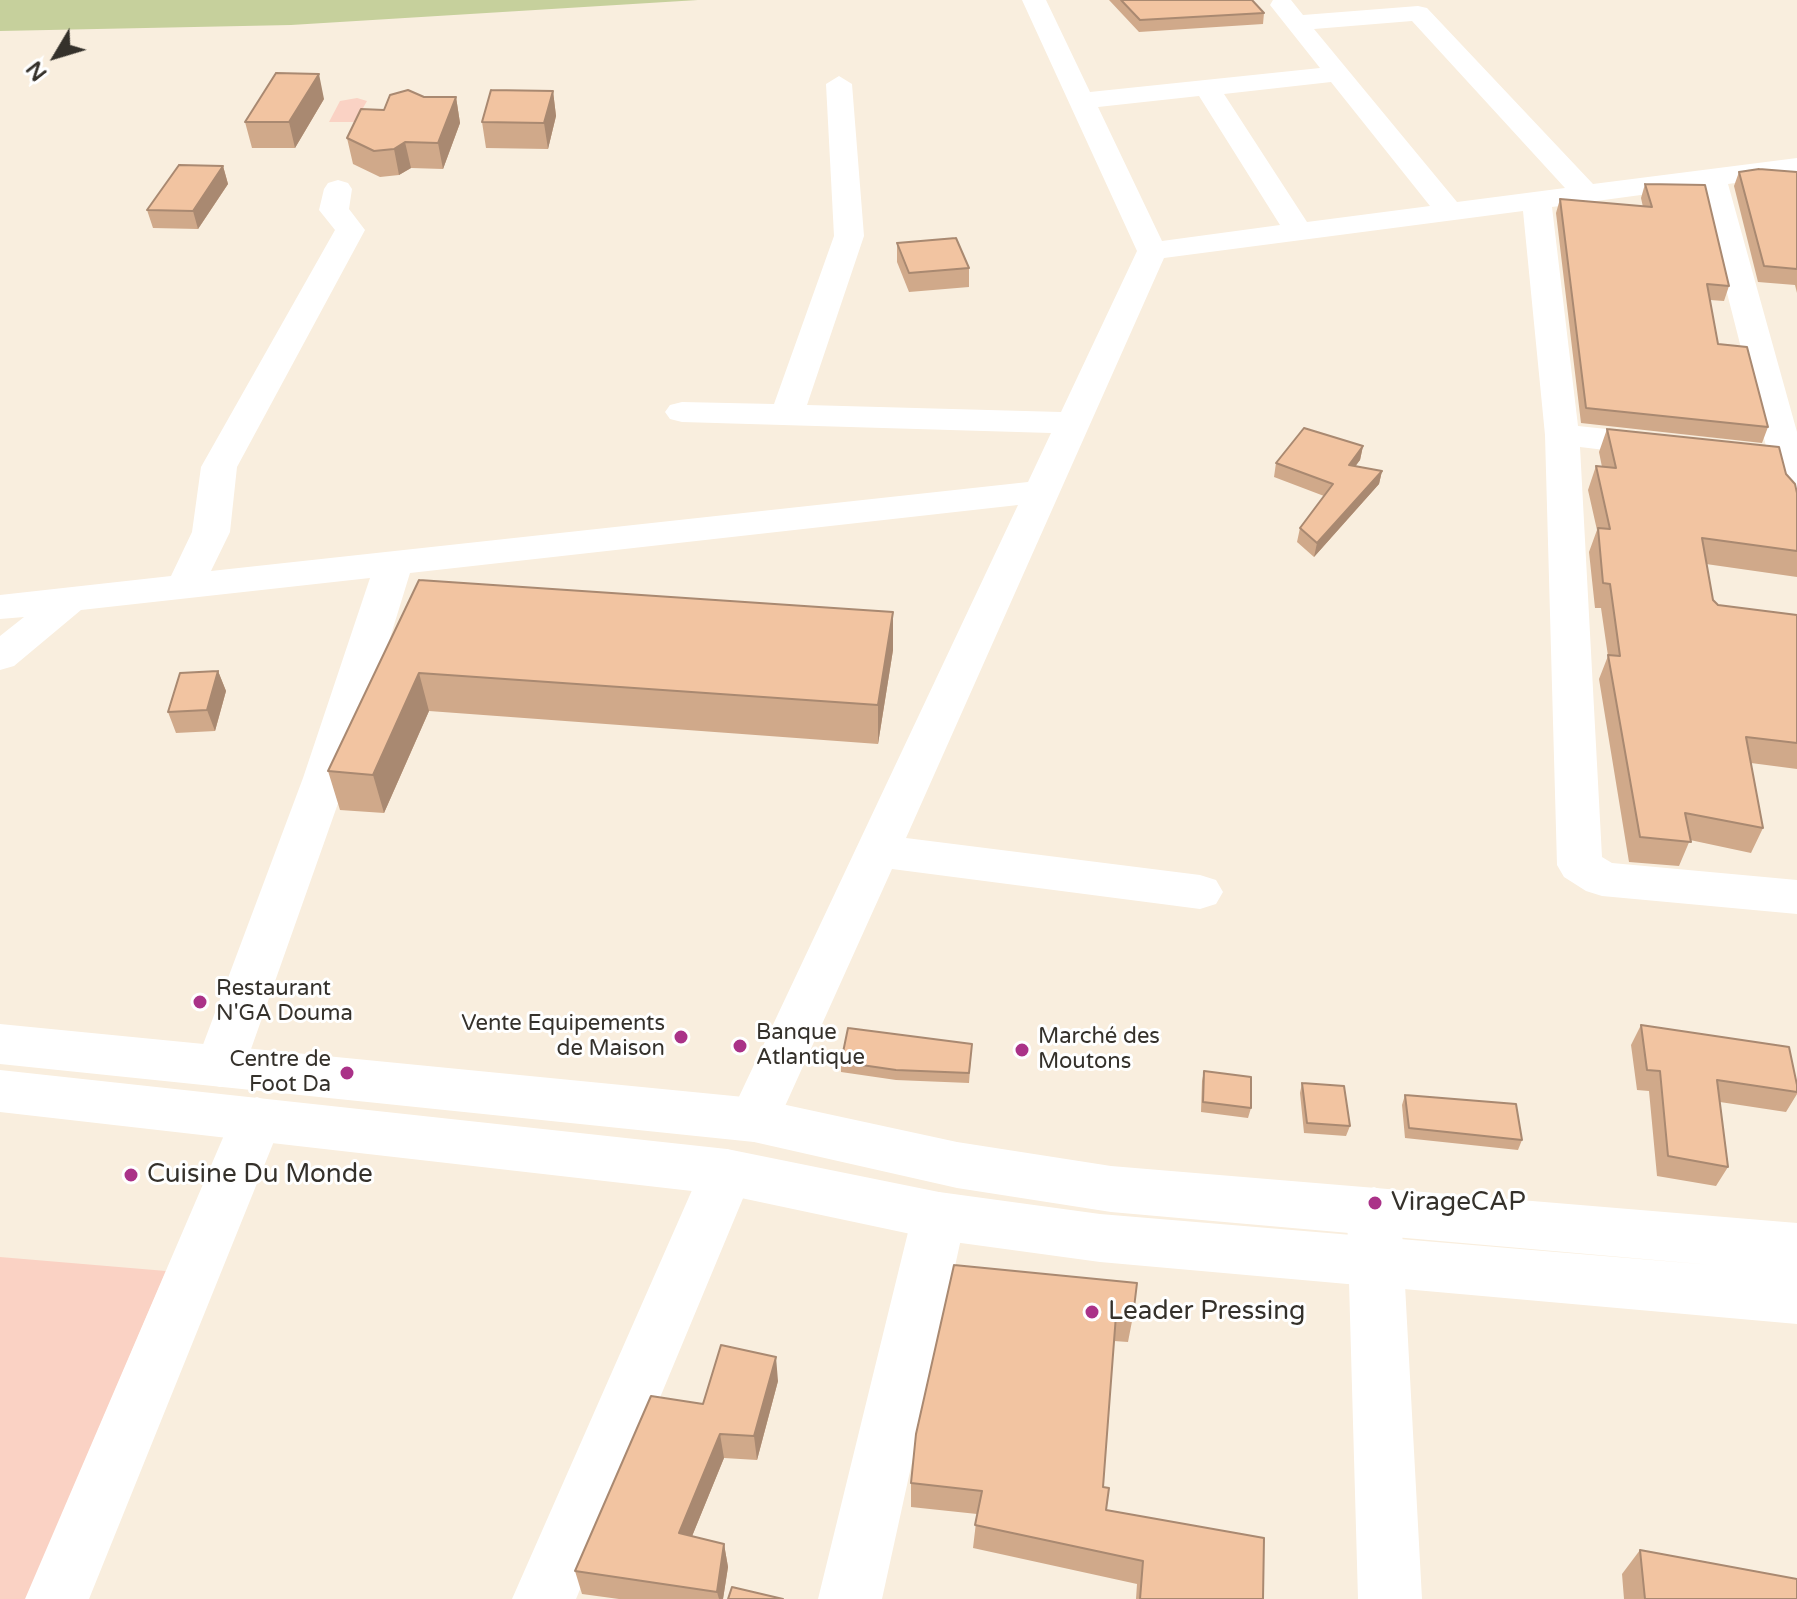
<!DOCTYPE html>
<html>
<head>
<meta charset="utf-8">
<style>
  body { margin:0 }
  #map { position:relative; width:1797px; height:1599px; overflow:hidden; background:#f9eede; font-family:"Varela Round",sans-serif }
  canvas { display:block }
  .north { position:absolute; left:16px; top:16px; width:80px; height:80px; -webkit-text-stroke:6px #fff; paint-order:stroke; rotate:232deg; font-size:22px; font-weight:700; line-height:32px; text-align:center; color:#35312b }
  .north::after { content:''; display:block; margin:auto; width:28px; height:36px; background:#35312b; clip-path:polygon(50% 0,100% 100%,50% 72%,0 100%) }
</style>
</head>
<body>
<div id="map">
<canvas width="1797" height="1599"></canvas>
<div class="north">N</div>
</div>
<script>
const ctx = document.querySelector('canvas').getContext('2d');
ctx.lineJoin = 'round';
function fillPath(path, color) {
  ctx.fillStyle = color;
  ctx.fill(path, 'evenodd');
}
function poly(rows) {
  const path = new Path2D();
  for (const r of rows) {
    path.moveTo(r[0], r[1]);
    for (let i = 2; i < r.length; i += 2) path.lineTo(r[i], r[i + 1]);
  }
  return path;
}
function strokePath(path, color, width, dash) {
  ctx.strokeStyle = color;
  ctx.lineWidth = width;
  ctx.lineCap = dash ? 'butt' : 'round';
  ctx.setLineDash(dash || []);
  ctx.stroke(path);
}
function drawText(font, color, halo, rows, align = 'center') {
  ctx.font = font + ' "Varela Round",sans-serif';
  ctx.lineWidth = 6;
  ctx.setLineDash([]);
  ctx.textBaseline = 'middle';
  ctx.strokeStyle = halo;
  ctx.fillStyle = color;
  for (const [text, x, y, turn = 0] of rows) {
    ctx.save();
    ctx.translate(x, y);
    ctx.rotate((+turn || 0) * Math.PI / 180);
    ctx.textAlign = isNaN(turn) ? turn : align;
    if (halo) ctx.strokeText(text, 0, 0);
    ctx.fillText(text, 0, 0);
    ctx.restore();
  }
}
fillPath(poly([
  [357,98,367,101,355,122,329,122,340,101],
  [0,1257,166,1271,26,1599,0,1599]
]), '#fad2c4');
fillPath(poly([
  [0,0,698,0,291,25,0,31]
]), '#c6d09c');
fillPath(poly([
  [1022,0,1046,0,1090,92,1320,68,1270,5,1273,0,1291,0,1303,15,1418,6,1427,8,1593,184,1797,158,1797,174,1728,184,1797,432,1797,508,1784,505,1779,497,1700,187,1552,207,1578,426,1663,435,1675,439,1681,446,1675,453,1663,457,1580,447,1602,857,1612,863,1797,880,1797,914,1602,896,1586,891,1564,877,1557,865,1545,435,1523,211,1164,258,906,838,1200,875,1216,880,1223,892,1216,904,1200,909,892,869,772,1135,754,1142,736,1135,728,1120,1018,505,410,573,347,778,245,1066,238,1081,220,1087,202,1081,195,1066,303,778,370,578,81,610,14,666,0,670,0,636,24,617,0,619,0,595,171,576,192,532,201,467,335,230,319,210,324,189,328,183,338,180,348,183,352,189,349,209,365,230,237,467,230,532,211,571,1028,482,1051,433,682,422,670,419,665,412,670,405,682,402,774,404,834,236,826,84,839,76,852,84,864,236,807,405,1061,412,1137,251,1022,0],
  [1412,21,1565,188,1457,202,1314,29,1412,21],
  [1331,82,1430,206,1307,222,1224,94,1331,82],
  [1199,96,1280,225,1162,241,1098,107,1199,96],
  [257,1097,275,1104,283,1119,89,1599,25,1599,231,1119,239,1104,257,1097],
  [727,1149,746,1156,754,1172,576,1599,512,1599,700,1172,708,1156,727,1149],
  [1374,1187,1393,1194,1401,1211,1422,1599,1358,1599,1347,1211,1355,1194,1374,1187],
  [939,1192,958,1199,966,1216,882,1599,818,1599,912,1216,920,1199,939,1192]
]), '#fff');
fillPath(poly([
  [0,1024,754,1098,957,1142,1111,1166,1797,1223,1797,1324,1100,1262,939,1240,727,1195,0,1112,0,1070,727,1149,939,1192,1100,1214,1712,1265,1111,1212,957,1188,754,1142,0,1064,0,1024]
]), '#fff');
fillPath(poly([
  [1109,0,1252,0,1264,13,1263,24,1139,32],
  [553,91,556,116,548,149,486,148,482,122],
  [424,97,456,97,460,123,443,169,411,168,399,175,380,177,353,164,347,138,384,110],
  [324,99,295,148,252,148,245,122],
  [223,166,228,184,198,229,153,228,147,210],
  [1739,172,1797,172,1797,293,1795,285,1758,282,1734,186],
  [1645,184,1729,286,1724,301,1710,300,1718,344,1768,427,1762,443,1581,423,1556,213,1560,199,1643,207,1641,198],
  [897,243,969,268,969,287,909,292,897,262],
  [1607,429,1786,474,1797,493,1797,577,1706,564,1713,600,1718,605,1797,615,1797,769,1751,763,1763,828,1751,853,1690,840,1679,866,1629,862,1599,679,1608,656,1601,608,1595,608,1589,552,1597,530,1588,490,1596,466,1602,467,1599,452],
  [1363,446,1360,460,1355,466,1382,471,1379,484,1314,557,1297,542,1300,528,1324,496,1274,477,1276,463],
  [419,580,893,612,893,650,878,744,429,711,384,813,340,810,328,771],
  [218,671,226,691,215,731,176,733,168,712],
  [1641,1025,1797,1085,1797,1094,1786,1112,1720,1102,1728,1167,1716,1186,1657,1176,1649,1091,1637,1090,1631,1045],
  [972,1044,969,1083,896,1080,841,1072,841,1062],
  [1204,1071,1251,1108,1248,1118,1201,1112,1202,1081],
  [1302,1083,1350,1126,1346,1136,1304,1133,1300,1093],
  [1405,1095,1522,1140,1518,1150,1405,1138,1402,1105],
  [954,1265,1133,1316,1128,1342,1114,1341,1103,1487,1106,1510,1263,1599,1136,1599,1137,1584,973,1548,977,1514,911,1507,911,1483],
  [778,1381,757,1460,724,1458,692,1536,724,1544,728,1567,723,1599,619,1599,582,1594,575,1571,703,1404],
  [1640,1550,1797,1599,1624,1599,1622,1574]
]), '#d0a98a');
fillPath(poly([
  [319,74,324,99,295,148,289,122],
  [553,91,556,116,548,149,544,123],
  [456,97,460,123,443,169,438,143],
  [405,142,411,168,399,175,394,149],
  [223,166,228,184,198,229,193,211],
  [1363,446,1360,460,1346,479,1349,465],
  [1382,471,1379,484,1314,557,1317,543],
  [893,612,893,650,878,744,878,705],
  [218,671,226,691,215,731,207,710],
  [419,673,429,711,384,813,373,775],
  [776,1357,778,1381,757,1460,754,1436],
  [720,1434,724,1458,684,1556,679,1533],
  [724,1544,728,1567,723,1599,719,1599,717,1592]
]), '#a98971');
const building = poly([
  [1121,0,1252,0,1264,13,1140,20,1121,0],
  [276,73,319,74,289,122,245,122,276,73],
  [408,90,424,97,456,97,438,143,405,142,394,149,374,151,347,138,361,109,384,110,390,95,408,90],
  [491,90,553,91,544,123,482,122,491,90],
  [179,165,223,166,193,211,147,210,179,165],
  [1759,169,1797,172,1797,269,1764,266,1739,172,1759,169],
  [1645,184,1705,185,1729,286,1707,284,1718,344,1747,347,1768,427,1586,408,1560,199,1652,207,1645,184],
  [956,238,969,268,909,273,897,243,956,238],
  [1304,428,1363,446,1349,465,1382,471,1317,543,1300,528,1333,484,1276,463,1304,428],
  [1607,429,1779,447,1786,474,1795,484,1797,493,1797,551,1702,538,1713,600,1718,605,1797,615,1797,743,1746,737,1763,828,1685,813,1691,842,1640,837,1608,655,1620,656,1610,584,1603,583,1598,528,1610,529,1596,466,1616,468,1607,429],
  [419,580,893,612,878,705,419,673,373,775,328,771,419,580],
  [218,671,207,710,168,712,180,673,218,671],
  [1641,1025,1789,1047,1797,1085,1797,1092,1717,1080,1728,1167,1668,1156,1660,1071,1647,1070,1641,1025],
  [848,1028,972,1044,969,1073,896,1070,841,1062,848,1028],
  [1204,1071,1251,1077,1251,1108,1203,1102,1204,1071],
  [1302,1083,1344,1086,1350,1126,1307,1123,1302,1083],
  [1405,1095,1516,1104,1522,1140,1409,1128,1405,1095],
  [954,1265,1137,1283,1133,1316,1116,1315,1103,1487,1109,1488,1106,1510,1264,1538,1263,1599,1140,1599,1143,1561,975,1525,982,1491,911,1483,916,1434,954,1265],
  [721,1345,776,1357,754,1436,720,1434,679,1533,724,1544,717,1592,575,1571,651,1396,703,1404,721,1345],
  [1640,1550,1797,1579,1797,1599,1645,1599,1640,1550],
  [732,1587,783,1599,728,1599,732,1587]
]);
fillPath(building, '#f2c4a1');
strokePath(building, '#a98971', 2);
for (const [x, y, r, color] of [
  [200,1002,8,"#aa3288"],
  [681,1037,8,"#aa3288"],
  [740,1046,8,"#aa3288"],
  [1022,1050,8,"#aa3288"],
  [347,1073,8,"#aa3288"],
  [131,1175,8,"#aa3288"],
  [1375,1203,8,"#aa3288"],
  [1092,1312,8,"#aa3288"]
]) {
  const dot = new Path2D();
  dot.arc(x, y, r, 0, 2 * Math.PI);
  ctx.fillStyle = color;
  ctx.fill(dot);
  strokePath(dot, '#fff', 3);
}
drawText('22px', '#35312b', '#fff', [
  ["Restaurant",216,989],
  ["N'GA Douma",216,1014],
  ["Vente Equipements",665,1024,"right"],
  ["de Maison",665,1049,"right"],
  ["Banque",756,1033],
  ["Atlantique",756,1058],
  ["Marché des",1038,1037],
  ["Moutons",1038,1062],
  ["Centre de",331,1060,"right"],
  ["Foot Da",331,1085,"right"]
], 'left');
drawText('26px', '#35312b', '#fff', [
  ["Cuisine Du Monde",147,1175],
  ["VirageCAP",1391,1203],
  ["Leader Pressing",1108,1312]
], 'left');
</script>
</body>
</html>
